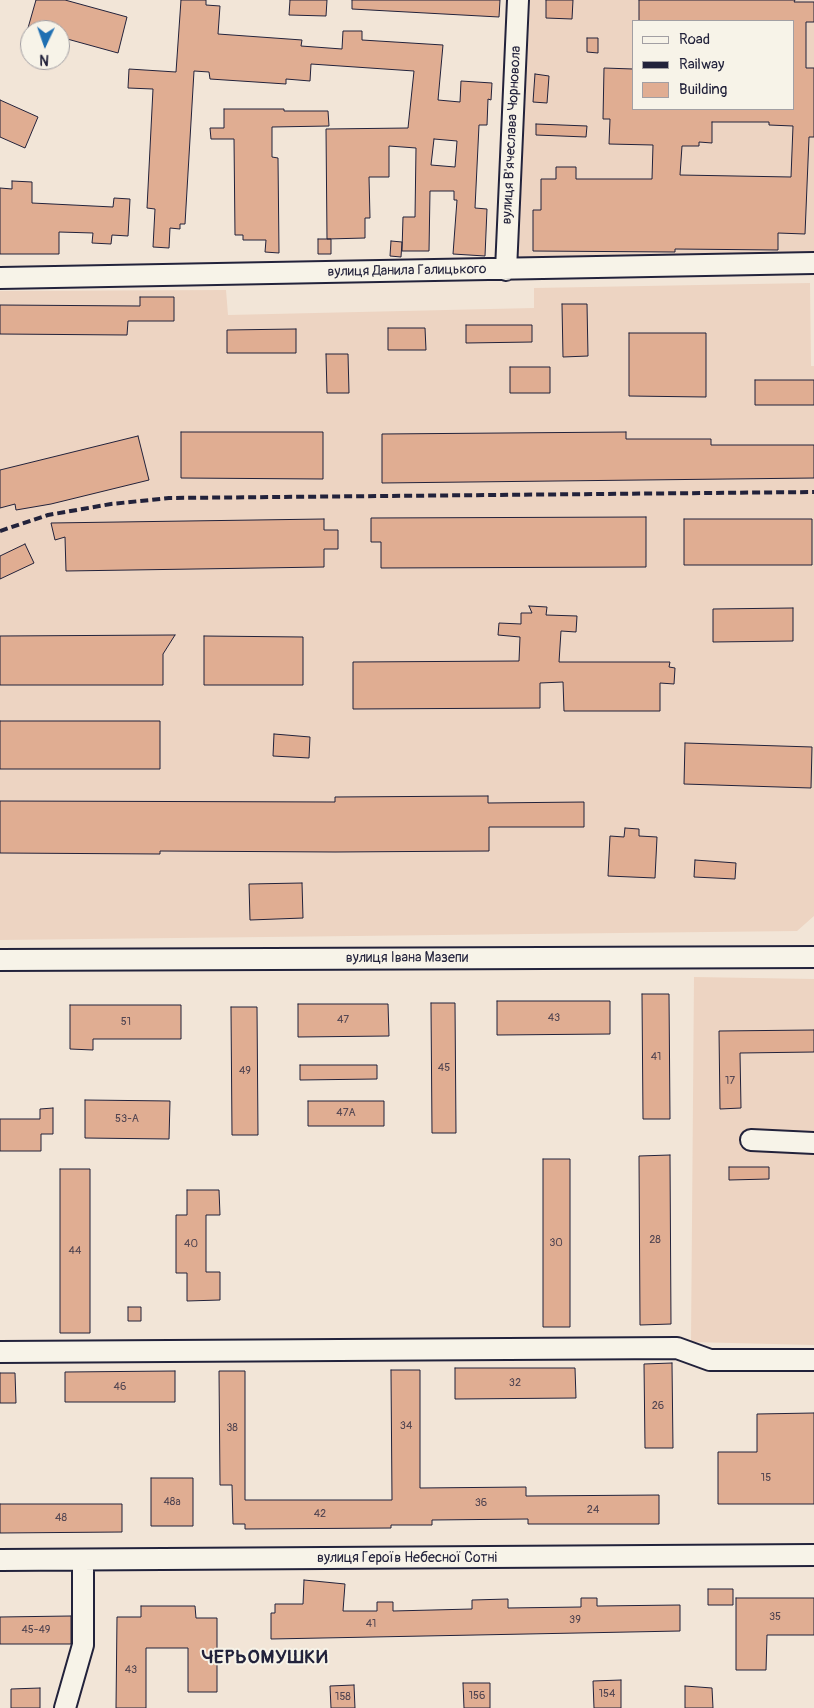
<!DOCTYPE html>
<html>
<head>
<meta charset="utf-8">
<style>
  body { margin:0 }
  #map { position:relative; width:814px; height:1708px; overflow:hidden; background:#f2e5d7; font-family:Pangolin,sans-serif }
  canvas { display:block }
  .legend { position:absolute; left:632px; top:20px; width:162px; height:90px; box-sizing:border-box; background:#f7f3e8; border:1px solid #a29fa3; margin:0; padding:6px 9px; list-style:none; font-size:15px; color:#22223b }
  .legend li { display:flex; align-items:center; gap:10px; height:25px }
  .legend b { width:25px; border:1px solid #a29fa3 }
  .north { position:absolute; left:20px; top:20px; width:50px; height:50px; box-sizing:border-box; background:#f7f3e8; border:1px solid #a29fa3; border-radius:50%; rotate:183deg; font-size:14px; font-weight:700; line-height:20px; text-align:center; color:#22223b }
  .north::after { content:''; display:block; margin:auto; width:18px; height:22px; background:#1f6fb2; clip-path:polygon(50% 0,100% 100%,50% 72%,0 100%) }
</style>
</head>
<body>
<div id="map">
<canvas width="814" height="1708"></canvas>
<ul class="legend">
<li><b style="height:6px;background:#f7f3e8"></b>Road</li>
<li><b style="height:6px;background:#22223b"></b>Railway</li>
<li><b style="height:14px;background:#e0ad92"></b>Building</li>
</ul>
<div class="north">N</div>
</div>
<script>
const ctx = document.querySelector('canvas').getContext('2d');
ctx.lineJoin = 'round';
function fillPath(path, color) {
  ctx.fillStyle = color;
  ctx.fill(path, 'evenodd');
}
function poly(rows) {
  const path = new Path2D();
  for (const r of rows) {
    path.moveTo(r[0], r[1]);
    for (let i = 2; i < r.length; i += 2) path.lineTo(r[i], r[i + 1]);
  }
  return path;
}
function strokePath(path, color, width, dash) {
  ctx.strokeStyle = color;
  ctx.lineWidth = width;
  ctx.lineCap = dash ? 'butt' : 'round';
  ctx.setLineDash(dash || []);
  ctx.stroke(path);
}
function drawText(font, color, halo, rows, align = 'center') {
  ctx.font = font + ' Pangolin,sans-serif';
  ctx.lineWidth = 4;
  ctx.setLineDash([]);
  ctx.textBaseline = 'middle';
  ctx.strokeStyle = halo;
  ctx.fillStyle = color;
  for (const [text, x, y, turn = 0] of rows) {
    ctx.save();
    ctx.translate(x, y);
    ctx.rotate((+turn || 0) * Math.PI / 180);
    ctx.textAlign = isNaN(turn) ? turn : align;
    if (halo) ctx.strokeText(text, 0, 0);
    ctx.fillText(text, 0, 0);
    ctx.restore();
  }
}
fillPath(poly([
  [530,0,814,0,814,253,518,258],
  [633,21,793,21,793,109,633,109],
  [810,283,811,366,814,366,814,916,797,931,0,940,0,291,226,290,228,315,534,308,534,288],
  [694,977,814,979,814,1345,691,1342]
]), '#edd4c2');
const building = poly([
  [36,0,65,0,127,17,118,53,60,37,60,30,34,30,28,28,36,0],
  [181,0,206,0,206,5,220,6,218,34,302,40,301,46,342,49,343,31,362,31,362,40,443,45,438,100,460,102,461,81,492,83,491,100,488,99,487,125,479,125,475,208,487,209,485,256,453,254,457,200,454,200,454,191,430,191,429,251,402,251,403,217,415,217,416,148,389,146,389,177,369,177,370,218,365,218,365,238,327,239,326,129,408,128,414,71,311,64,310,81,286,79,286,84,210,79,209,72,194,71,185,224,180,224,180,229,170,228,169,248,153,247,155,209,147,208,153,89,128,88,129,69,176,72,181,0],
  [434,139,457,141,455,167,431,165,434,139],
  [290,0,327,0,326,16,289,15,290,0],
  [352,0,500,0,499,17,352,9,352,0],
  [546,0,573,0,572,19,546,18,546,0],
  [639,0,795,0,794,2,814,2,814,22,806,22,806,68,814,68,814,137,809,137,805,234,778,233,778,250,675,249,675,252,533,251,533,210,541,210,541,179,556,179,556,167,576,167,576,179,652,179,653,145,609,144,610,119,603,119,604,68,633,69,633,109,793,109,793,21,639,21,639,0],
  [712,122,769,122,769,125,793,126,791,177,680,175,682,146,699,146,699,142,712,143,712,122],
  [587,38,598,38,598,53,587,52,587,38],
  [535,74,549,76,547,103,533,102,535,74],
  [0,100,38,117,25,148,0,137,0,100],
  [224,109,284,109,284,111,328,111,329,126,272,127,272,157,278,158,279,253,265,252,266,240,243,240,243,235,235,235,234,139,211,139,210,128,224,128,224,109],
  [536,124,587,126,586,137,536,135,536,124],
  [12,181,32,182,32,203,113,207,114,198,130,199,128,236,112,235,111,244,92,243,93,233,59,232,59,254,0,254,0,188,12,189,12,181],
  [318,239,331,239,331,254,318,254,318,239],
  [391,241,402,242,401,257,390,256,391,241],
  [140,297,174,297,174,321,128,321,127,335,0,334,0,305,140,306,140,297],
  [562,304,587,304,588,356,563,357,562,304],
  [466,325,532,325,532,342,466,343,466,325],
  [388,328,425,328,426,350,388,350,388,328],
  [296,329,296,353,227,353,227,330,296,329],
  [629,333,706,333,706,397,629,396,629,333],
  [326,354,348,354,349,393,327,393,326,354],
  [510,367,550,367,550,393,510,393,510,367],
  [755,380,814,380,814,405,755,405,755,380],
  [181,432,323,432,323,479,181,478,181,432],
  [626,432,626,439,711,439,711,445,814,445,814,478,382,483,382,434,626,432],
  [138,436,149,480,51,504,16,510,15,504,0,508,0,470,138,436],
  [646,517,646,567,381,568,381,542,371,542,371,518,646,517],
  [324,519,324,530,338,530,338,549,324,549,324,567,66,571,65,537,55,540,51,523,324,519],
  [684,519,812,519,812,565,684,565,684,519],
  [25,544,34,563,0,579,0,556,25,544],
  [529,606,547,607,546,615,577,616,576,632,561,631,559,662,670,662,669,667,675,668,674,684,660,683,660,711,564,711,563,682,540,683,540,708,353,709,353,662,519,661,520,637,498,635,499,623,521,624,521,613,532,613,529,606],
  [793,608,793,641,713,642,713,609,793,608],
  [175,635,163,654,163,685,0,685,0,636,175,635],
  [204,636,303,637,303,685,204,685,204,636],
  [0,721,160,721,160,769,0,769,0,721],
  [274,734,310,737,309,758,273,756,274,734],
  [685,743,812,747,811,788,684,784,685,743],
  [488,796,488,803,584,802,584,827,489,827,489,851,335,852,160,851,160,854,0,853,0,801,335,802,335,797,488,796],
  [625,828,639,829,639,836,657,837,655,878,608,876,610,836,624,837,625,828],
  [695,860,736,863,735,879,694,877,695,860],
  [302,883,303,918,250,920,249,884,302,883],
  [642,994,669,994,670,1119,643,1119,642,994],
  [497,1001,610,1001,610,1034,497,1035,497,1001],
  [431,1003,455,1003,456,1133,432,1133,431,1003],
  [298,1004,388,1004,389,1036,298,1037,298,1004],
  [70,1005,181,1005,181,1039,93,1039,93,1050,70,1049,70,1005],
  [231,1007,257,1007,258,1135,232,1135,231,1007],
  [814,1030,814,1052,740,1053,741,1108,720,1109,719,1031,814,1030],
  [300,1065,377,1065,377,1079,300,1080,300,1065],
  [85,1100,170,1101,169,1139,85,1138,85,1100],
  [308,1101,384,1101,384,1126,308,1126,308,1101],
  [53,1108,53,1134,41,1134,41,1151,0,1151,0,1119,40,1119,40,1109,53,1108],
  [670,1155,671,1324,640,1325,639,1156,670,1155],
  [543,1159,570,1159,570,1327,543,1327,543,1159],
  [729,1167,769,1167,769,1179,729,1180,729,1167],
  [60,1169,90,1169,90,1333,60,1333,60,1169],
  [187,1190,219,1190,220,1215,206,1215,206,1272,220,1272,220,1300,187,1301,187,1273,176,1273,176,1215,187,1215,187,1190],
  [128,1307,141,1307,141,1321,128,1321,128,1307],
  [672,1363,673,1448,645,1448,644,1364,672,1363],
  [455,1368,575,1368,576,1398,455,1399,455,1368],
  [391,1370,420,1370,420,1488,526,1487,526,1496,659,1495,659,1524,528,1524,528,1519,432,1520,432,1525,391,1525,391,1528,245,1529,245,1524,233,1524,232,1485,220,1485,219,1371,245,1371,245,1500,392,1500,391,1370],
  [175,1371,175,1402,65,1402,65,1372,175,1371],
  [0,1373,15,1373,16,1403,0,1403,0,1373],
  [814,1413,814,1504,718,1504,718,1452,757,1452,757,1414,814,1413],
  [151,1478,193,1478,193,1526,151,1526,151,1478],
  [0,1504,122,1504,122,1532,0,1533,0,1504],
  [304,1580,345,1584,343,1611,377,1611,377,1602,393,1602,393,1611,472,1609,472,1600,508,1599,508,1608,581,1607,581,1598,597,1598,597,1606,680,1605,680,1631,271,1639,271,1613,275,1613,275,1604,303,1604,304,1580],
  [708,1589,733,1589,733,1605,708,1605,708,1589],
  [736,1598,814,1598,814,1635,767,1635,766,1670,736,1670,736,1598],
  [141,1606,195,1606,196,1618,217,1618,217,1692,188,1692,188,1648,146,1648,146,1708,116,1708,117,1617,141,1617,141,1606],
  [71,1616,71,1644,0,1644,0,1617,71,1616],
  [621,1680,621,1708,594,1708,593,1681,621,1680],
  [463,1683,490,1683,490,1708,464,1708,463,1683],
  [354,1685,355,1708,331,1708,330,1686,354,1685],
  [685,1686,712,1688,713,1708,685,1708,685,1686],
  [40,1688,40,1708,11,1708,11,1689,40,1688]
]);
fillPath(building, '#e0ad92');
strokePath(building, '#22223b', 1);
const minor = poly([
  [506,270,518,0],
  [0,278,814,263],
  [0,960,814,957],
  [751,1140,814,1143],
  [0,1352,677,1348,710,1360,814,1360],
  [0,1560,814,1555],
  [65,1708,83,1645,83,1560]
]);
strokePath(minor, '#22223b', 24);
strokePath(minor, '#f7f3e8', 20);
strokePath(poly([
  [0,531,48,515,111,504,169,498,814,492]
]), '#22223b', 4, [8, 4]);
drawText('11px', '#524551', null, [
  ["43",554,1018],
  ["47",343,1020],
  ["51",126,1022],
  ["41",656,1057],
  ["45",444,1068],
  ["49",245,1071],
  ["17",730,1081],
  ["47А",346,1113],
  ["53-А",127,1119],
  ["28",655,1240],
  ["30",556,1243],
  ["40",191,1244],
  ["44",75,1251],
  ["32",515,1383],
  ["46",120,1387],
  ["26",658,1406],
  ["34",406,1426],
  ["38",232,1428],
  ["15",766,1478],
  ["48а",172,1502],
  ["36",481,1503],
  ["24",593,1510],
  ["42",320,1514],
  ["48",61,1518],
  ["35",775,1617],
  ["39",575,1620],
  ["41",371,1624],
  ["45-49",36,1630],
  ["43",131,1670],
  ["154",607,1694],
  ["156",477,1696],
  ["158",343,1697]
]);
drawText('14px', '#22223b', '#f7f3e8', [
  ["вулиця В'ячеслава Чорновола",512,135,-87],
  ["вулиця Данила Галицького",407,271,-1],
  ["вулиця Івана Мазепи",407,958],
  ["вулиця Героїв Небесної Сотні",407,1558]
]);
ctx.letterSpacing = '1px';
drawText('bold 19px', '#22223b', '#f7f3e8', [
  ["ЧЕРЬОМУШКИ",265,1658]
]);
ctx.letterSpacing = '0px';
</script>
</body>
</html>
